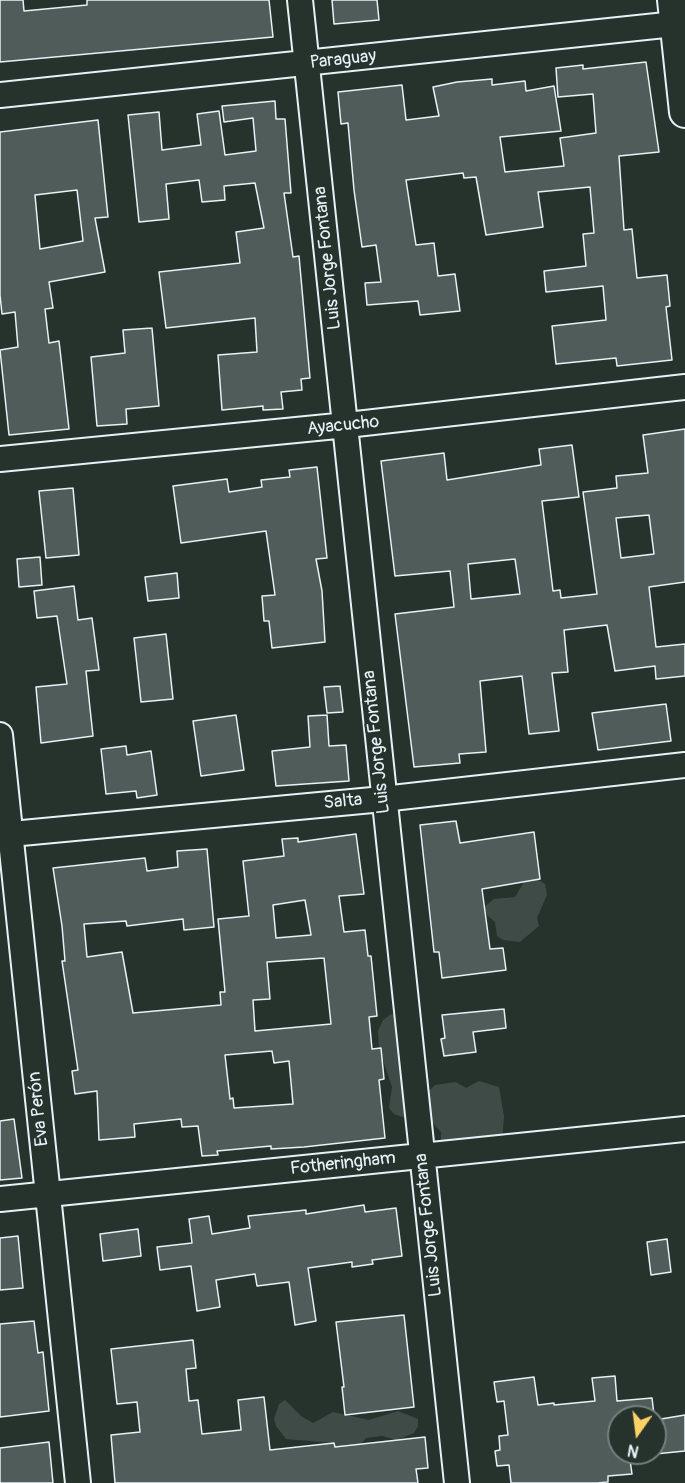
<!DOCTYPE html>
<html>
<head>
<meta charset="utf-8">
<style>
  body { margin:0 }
  #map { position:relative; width:685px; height:1483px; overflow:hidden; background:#26332d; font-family:Pangolin,sans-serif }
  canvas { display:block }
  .north { position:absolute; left:607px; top:1405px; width:60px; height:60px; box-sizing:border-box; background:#26332d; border:2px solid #747f7e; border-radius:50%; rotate:194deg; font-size:16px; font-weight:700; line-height:24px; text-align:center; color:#e8f1f8 }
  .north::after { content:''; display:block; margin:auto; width:21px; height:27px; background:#ffd166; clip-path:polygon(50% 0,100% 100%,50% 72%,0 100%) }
</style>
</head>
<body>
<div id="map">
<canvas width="685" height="1483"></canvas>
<div class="north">N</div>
</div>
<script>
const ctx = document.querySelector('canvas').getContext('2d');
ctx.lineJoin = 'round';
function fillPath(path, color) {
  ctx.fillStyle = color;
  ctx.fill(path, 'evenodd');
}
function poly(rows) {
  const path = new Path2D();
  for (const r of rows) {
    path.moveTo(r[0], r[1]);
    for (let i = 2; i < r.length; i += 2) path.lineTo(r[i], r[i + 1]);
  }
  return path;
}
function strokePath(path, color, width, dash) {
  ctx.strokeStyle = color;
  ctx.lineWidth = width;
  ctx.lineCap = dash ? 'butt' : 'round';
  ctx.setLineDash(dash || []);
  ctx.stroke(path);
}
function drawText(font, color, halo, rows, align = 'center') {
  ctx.font = font + ' Pangolin,sans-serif';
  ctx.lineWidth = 4.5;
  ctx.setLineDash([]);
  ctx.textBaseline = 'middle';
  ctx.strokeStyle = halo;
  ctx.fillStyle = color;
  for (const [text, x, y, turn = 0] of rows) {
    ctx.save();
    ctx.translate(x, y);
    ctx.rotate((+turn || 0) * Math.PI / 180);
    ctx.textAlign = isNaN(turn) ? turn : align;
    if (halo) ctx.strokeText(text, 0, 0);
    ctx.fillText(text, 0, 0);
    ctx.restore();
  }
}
fillPath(poly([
  [533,877,545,884,547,895,537,918,539,926,520,942,503,940,497,936,495,922,487,915,484,907,494,899,515,897,526,879],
  [391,1014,401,1016,409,1116,405,1118,394,1114,389,1108,392,1087,379,1048,378,1031,383,1020],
  [479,1081,499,1087,504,1116,502,1142,447,1145,441,1140,441,1132,430,1120,426,1094,435,1085,456,1082,466,1088],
  [285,1400,301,1416,313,1423,333,1412,369,1420,398,1411,418,1419,418,1426,414,1433,397,1440,382,1436,366,1438,361,1444,352,1466,334,1443,286,1439,276,1426,274,1419,279,1404]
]), '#3e4b47');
const building = poly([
  [0,0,23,0,24,11,87,5,87,0,269,0,273,37,0,62,0,0],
  [332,0,377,0,379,20,334,24,332,0],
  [646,62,659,152,619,156,624,230,632,229,637,278,667,275,670,306,666,307,672,360,617,366,616,358,556,364,552,326,606,320,603,286,546,292,544,271,586,266,583,234,594,233,590,187,538,192,543,227,486,235,476,177,464,178,463,173,406,180,416,245,434,243,438,276,455,274,460,311,420,315,418,301,367,305,365,283,381,282,376,245,362,247,354,190,348,123,341,124,338,92,402,85,406,120,439,116,433,87,457,82,492,79,492,85,525,81,526,91,554,86,561,131,500,137,505,172,564,166,560,138,596,133,593,94,558,97,556,68,583,65,583,69,646,62],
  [275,101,276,119,285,119,291,193,284,193,293,257,299,256,310,378,301,379,302,390,281,392,283,409,263,410,263,406,222,410,218,355,257,352,255,318,166,328,159,272,240,263,236,232,264,228,255,183,224,186,225,200,202,202,199,180,166,184,169,219,139,222,128,115,159,112,162,150,201,145,197,114,219,111,225,155,256,151,253,118,224,122,222,106,275,101],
  [98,120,108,217,95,218,105,272,49,282,53,308,45,309,49,343,59,341,69,429,9,435,0,350,18,347,15,312,2,314,0,295,0,132,98,120],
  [77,190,83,241,40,249,35,195,77,190],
  [152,328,159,406,126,409,127,424,97,426,91,357,125,353,123,330,152,328],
  [685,429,685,582,649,587,656,647,685,644,685,676,656,679,655,666,615,671,607,625,564,630,568,672,552,673,559,731,529,734,522,676,480,681,486,752,459,754,460,763,414,767,395,614,454,607,450,571,395,576,381,461,444,453,447,480,541,465,539,449,572,445,579,497,542,501,553,591,560,590,561,598,597,594,583,492,617,488,616,476,648,473,643,435,685,429],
  [649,515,654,554,621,558,616,518,649,515],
  [515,559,520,594,471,599,468,564,515,559],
  [317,467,327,558,316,559,322,591,325,642,272,648,269,621,264,621,262,596,275,595,266,531,181,543,173,486,227,479,229,492,262,487,261,480,290,477,289,470,317,467],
  [73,488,79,555,46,558,39,491,73,488],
  [40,557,42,585,19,587,17,559,40,557],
  [177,573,179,598,148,601,145,577,177,573],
  [74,586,78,620,92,618,99,670,86,671,93,736,41,743,36,687,67,684,57,616,37,618,34,591,74,586],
  [166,634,173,699,141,702,134,638,166,634],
  [340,686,343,712,327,713,324,687,340,686],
  [666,704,671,741,598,750,592,713,666,704],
  [236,715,244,770,201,776,193,721,236,715],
  [327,715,329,746,346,745,349,781,276,786,272,751,310,747,308,716,327,715],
  [126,746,127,755,151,751,157,795,137,798,136,791,106,794,101,749,126,746],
  [456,821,460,843,534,832,540,879,482,889,490,949,503,948,506,970,442,978,439,952,434,952,420,825,456,821],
  [356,834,364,894,339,896,344,932,365,930,368,956,371,956,377,1016,369,1017,372,1049,381,1048,384,1079,379,1080,385,1138,304,1147,271,1149,271,1146,217,1151,218,1155,202,1156,198,1126,182,1127,181,1119,134,1124,135,1137,99,1140,97,1091,75,1094,72,1071,78,1070,62,961,65,961,62,926,53,868,145,858,147,871,178,867,177,851,207,849,214,927,184,930,183,919,127,926,126,921,84,924,87,957,122,952,133,1013,221,1005,220,992,225,992,218,919,249,916,243,861,284,856,282,839,298,838,298,842,356,834],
  [305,900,311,935,276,938,273,905,305,900],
  [324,958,331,1024,255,1031,253,1000,270,999,267,962,324,958],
  [272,1051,274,1063,289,1061,293,1104,234,1108,233,1098,230,1099,225,1055,272,1051],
  [504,1009,506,1028,473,1032,476,1052,444,1056,441,1039,445,1038,442,1015,504,1009],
  [14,1119,22,1178,0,1180,0,1121,14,1119],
  [364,1205,365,1212,396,1208,402,1256,372,1260,373,1264,352,1267,352,1262,308,1268,316,1321,295,1325,289,1282,257,1286,255,1274,216,1280,220,1307,197,1311,191,1266,160,1270,157,1247,192,1243,189,1219,209,1216,212,1234,250,1228,248,1216,306,1210,306,1214,364,1205],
  [138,1229,141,1256,103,1261,100,1234,138,1229],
  [18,1236,23,1288,0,1290,0,1238,18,1236],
  [667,1239,671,1272,651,1275,647,1242,667,1239],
  [404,1315,414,1407,345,1415,342,1387,344,1387,336,1322,404,1315],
  [34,1321,38,1353,43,1352,49,1411,0,1417,0,1324,34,1321],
  [193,1340,196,1368,186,1369,189,1401,198,1400,202,1434,241,1430,238,1400,264,1397,270,1450,334,1443,335,1447,425,1437,428,1468,416,1469,418,1483,115,1483,111,1435,140,1432,137,1402,117,1404,111,1349,193,1340],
  [615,1376,617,1401,652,1398,654,1415,619,1417,619,1453,629,1453,632,1474,608,1476,608,1482,597,1483,511,1483,509,1465,497,1466,495,1451,500,1450,499,1436,508,1435,504,1401,497,1402,494,1382,534,1377,538,1405,554,1403,554,1405,595,1401,592,1378,615,1376],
  [685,1415,685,1451,655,1454,655,1420,685,1415],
  [49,1442,53,1483,0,1483,0,1448,49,1442]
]);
fillPath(building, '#505c59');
strokePath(building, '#e8f1f8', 1.5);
const minor = poly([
  [300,0,457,1483],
  [0,95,685,23],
  [0,459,347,425,685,387],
  [0,735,78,1483],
  [0,835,383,799,685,765],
  [0,1199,685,1129]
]);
const major = poly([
  [673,0,685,112]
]);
strokePath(minor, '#e8f1f8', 28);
strokePath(major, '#e8f1f8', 34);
strokePath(minor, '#26332d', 24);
strokePath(major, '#26332d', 30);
drawText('18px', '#e8f1f8', '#26332d', [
  ["Paraguay",343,60,-6],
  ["Luis Jorge Fontana",328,258,-96],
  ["Ayacucho",343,426,-6],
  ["Luis Jorge Fontana",377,742,-96],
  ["Salta",343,802,-5],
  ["Eva Perón",39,1109,-96],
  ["Fotheringham",343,1164,-6],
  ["Luis Jorge Fontana",429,1225,-96]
]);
</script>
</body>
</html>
